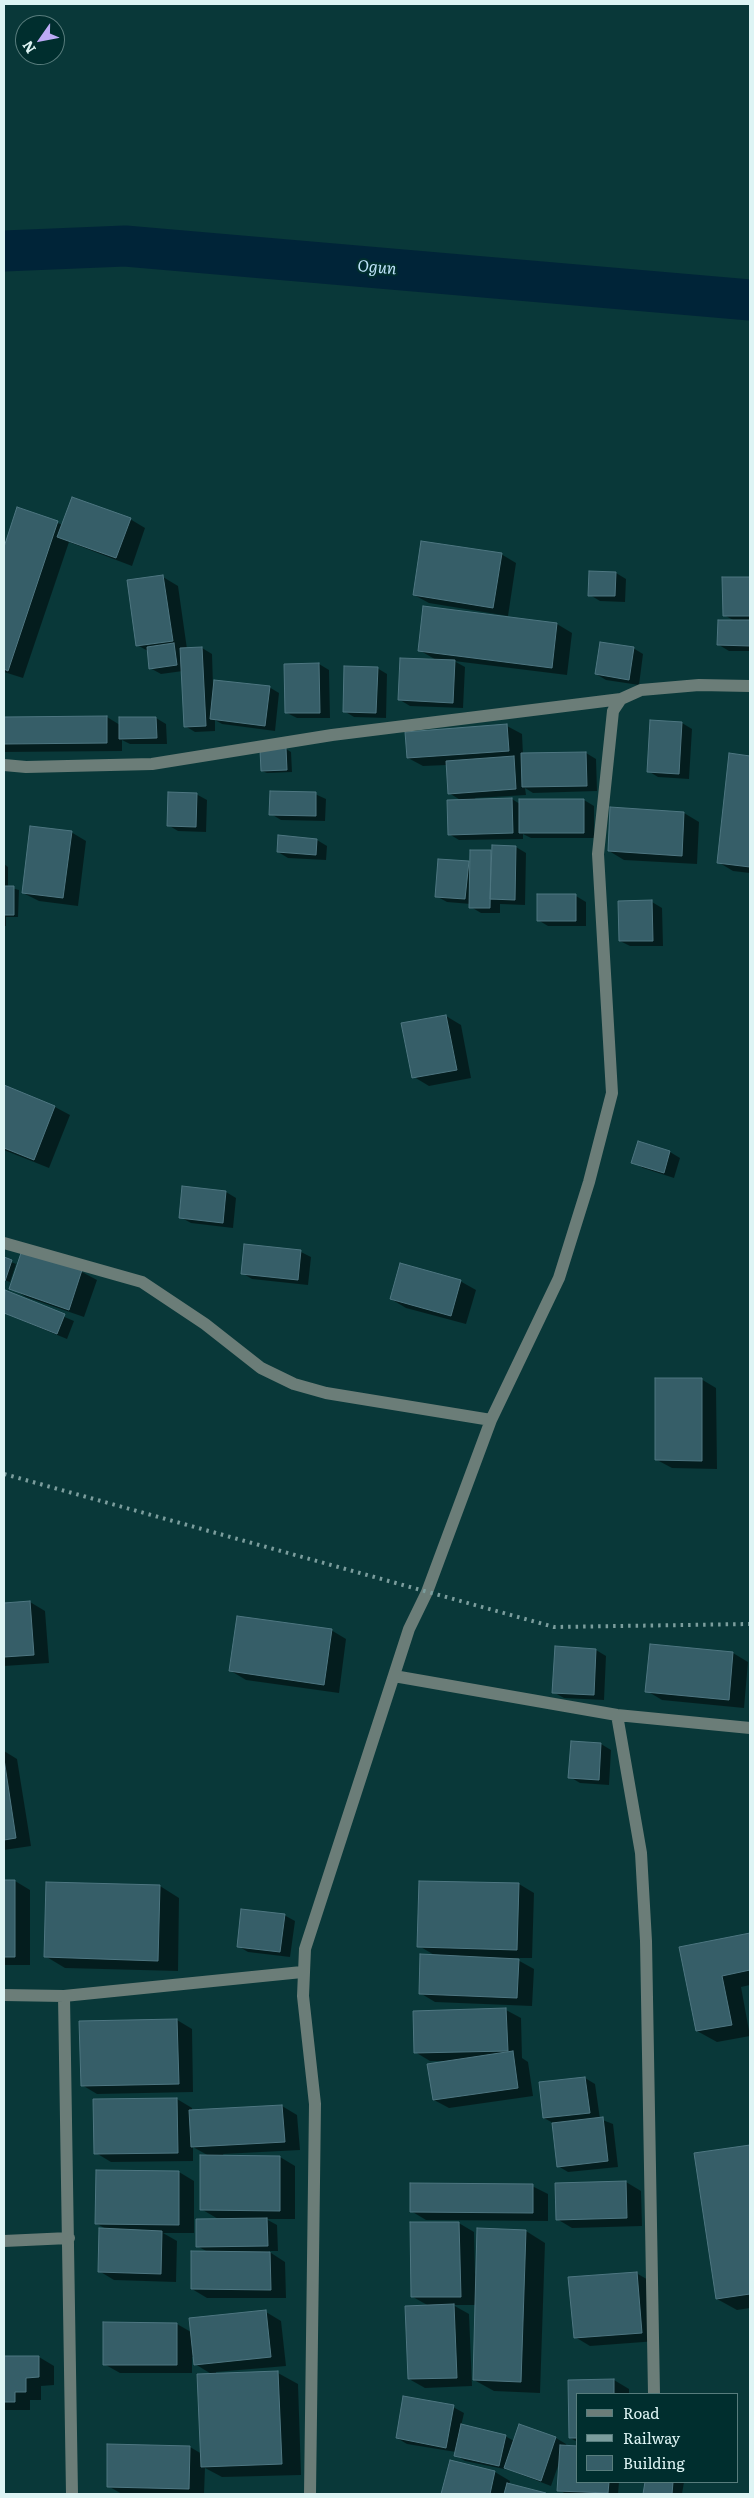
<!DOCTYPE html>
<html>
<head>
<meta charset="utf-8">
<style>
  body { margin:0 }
  #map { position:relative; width:754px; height:2498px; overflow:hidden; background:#093839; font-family:Literata,serif }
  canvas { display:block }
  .frame { position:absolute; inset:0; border:5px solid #ddf4f4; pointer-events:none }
  .legend { position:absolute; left:576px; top:2393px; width:162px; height:90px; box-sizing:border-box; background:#002e2e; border:1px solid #587d7d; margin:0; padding:6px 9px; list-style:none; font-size:15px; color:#ddf4f4 }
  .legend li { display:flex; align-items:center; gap:10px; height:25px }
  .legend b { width:25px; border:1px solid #587d7d }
  .north { position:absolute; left:15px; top:15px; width:50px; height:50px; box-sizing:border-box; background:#002e2e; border:1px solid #587d7d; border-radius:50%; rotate:237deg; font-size:14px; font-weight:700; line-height:20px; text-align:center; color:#ddf4f4 }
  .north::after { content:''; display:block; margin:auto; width:18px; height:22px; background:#bcaaf6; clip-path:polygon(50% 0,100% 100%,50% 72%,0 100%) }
</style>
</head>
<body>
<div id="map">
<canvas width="754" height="2498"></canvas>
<div class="frame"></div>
<ul class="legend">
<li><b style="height:6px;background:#6b7d78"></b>Road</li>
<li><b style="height:6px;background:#7b9d9d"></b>Railway</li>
<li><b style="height:14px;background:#365e68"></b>Building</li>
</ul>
<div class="north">N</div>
</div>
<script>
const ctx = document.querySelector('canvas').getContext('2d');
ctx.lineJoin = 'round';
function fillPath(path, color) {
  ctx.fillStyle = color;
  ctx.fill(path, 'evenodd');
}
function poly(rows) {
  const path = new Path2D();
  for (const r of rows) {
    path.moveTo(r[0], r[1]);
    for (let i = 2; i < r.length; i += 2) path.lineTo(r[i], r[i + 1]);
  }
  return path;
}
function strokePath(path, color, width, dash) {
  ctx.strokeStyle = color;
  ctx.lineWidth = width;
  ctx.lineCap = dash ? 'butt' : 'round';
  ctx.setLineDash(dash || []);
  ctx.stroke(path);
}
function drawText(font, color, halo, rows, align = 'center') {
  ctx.font = font + ' Literata,serif';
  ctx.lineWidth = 4.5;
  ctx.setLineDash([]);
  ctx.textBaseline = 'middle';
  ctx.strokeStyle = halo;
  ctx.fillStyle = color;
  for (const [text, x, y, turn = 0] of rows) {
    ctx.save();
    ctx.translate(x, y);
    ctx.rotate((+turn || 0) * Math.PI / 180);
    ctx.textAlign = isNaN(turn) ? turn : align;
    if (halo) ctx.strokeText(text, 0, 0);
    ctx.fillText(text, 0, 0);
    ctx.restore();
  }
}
fillPath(poly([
  [18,508,63,525,130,519,145,528,132,566,69,542,23,678,4,672,4,551],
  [501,554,516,563,508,616,429,603,414,595],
  [616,573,626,579,625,602,600,601,590,595],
  [163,577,178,586,187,649,202,648,212,654,213,686,269,687,279,693,275,731,222,724,215,720,215,731,195,732,185,726,183,671,161,674,150,668,148,651,137,645],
  [724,578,750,578,750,651,729,651,719,645,735,621,724,615],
  [425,608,557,624,572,633,567,675,454,661,465,667,463,708,410,706,400,700,438,661,419,650],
  [633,648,643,654,639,685,606,680,596,674],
  [319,664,329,670,330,718,297,718,287,713,285,665],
  [377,668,387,674,386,718,354,717,344,711],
  [107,717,120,725,120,719,156,718,166,724,167,744,130,744,122,740,122,751,4,752,4,718],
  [682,723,692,729,689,779,658,777,648,771],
  [507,726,522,734,523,755,586,753,596,759,597,791,533,793,525,788,526,795,475,798,476,800,512,799,520,804,584,800,594,806,594,838,531,838,523,834,523,839,459,840,449,834,462,801,449,793,447,765,423,766,408,758],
  [286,749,291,752,292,772,267,773,262,771],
  [730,755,750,757,750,873,733,871,718,862],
  [196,794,207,800,206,832,178,831,168,825],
  [315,794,326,799,325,821,281,820,271,814],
  [611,808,684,813,699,822,697,864,624,860,609,851],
  [71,832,86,841,78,906,39,901,23,893],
  [317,840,327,846,326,860,288,858,278,852],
  [493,846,516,847,526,853,525,905,500,904,500,913,481,913,471,907,471,904,447,902,436,896,468,862,471,864,471,851,493,852],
  [4,864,8,867,8,887,19,890,18,917,6,917,6,926,4,926],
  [576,896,586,902,586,926,548,926,538,920],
  [652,902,662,908,663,946,630,946,620,941],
  [446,1016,461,1025,471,1078,429,1086,414,1077],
  [4,1086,55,1107,70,1115,49,1168,4,1150],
  [638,1143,670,1152,680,1158,674,1178,643,1168,633,1162],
  [226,1192,236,1198,233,1228,191,1223,180,1217],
  [245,1245,301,1252,311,1257,308,1285,252,1279,242,1273],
  [23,1251,82,1272,97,1280,84,1317,26,1297,11,1288],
  [4,1259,16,1264,10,1282,4,1280],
  [460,1281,476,1290,466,1324,406,1308,391,1299],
  [5,1292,74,1321,67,1339,4,1313],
  [701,1379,716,1388,717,1469,672,1468,657,1460],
  [30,1602,45,1611,49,1663,4,1666,4,1604],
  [331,1630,346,1639,339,1693,246,1680,231,1671],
  [596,1650,606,1656,604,1700,564,1698,553,1692],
  [733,1653,748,1662,744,1708,662,1700,647,1691],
  [572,1742,601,1744,611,1750,609,1785,580,1783,570,1777],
  [4,1751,17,1759,31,1846,4,1850],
  [4,1881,15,1881,30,1890,30,1965,4,1965],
  [519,1884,534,1893,532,1958,514,1958,534,1969,532,2006,435,2002,420,1993,436,1956,419,1946],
  [160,1886,179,1898,178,1971,65,1968,45,1956],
  [284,1915,295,1921,290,1957,248,1952,238,1946],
  [750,1934,750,1985,741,1987,750,2036,717,2042,697,2031,680,1948],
  [506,2010,521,2018,522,2058,528,2062,533,2096,449,2108,434,2100,447,2061,430,2061,415,2052],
  [177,2020,192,2029,193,2092,97,2094,82,2085],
  [585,2078,595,2084,600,2119,613,2124,618,2167,568,2172,558,2166,553,2123,544,2118],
  [177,2099,192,2108,192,2111,282,2106,297,2115,300,2150,223,2154,224,2156,280,2157,295,2166,295,2219,266,2219,277,2225,278,2251,268,2251,285,2262,286,2298,207,2298,192,2289,208,2252,197,2246,220,2220,201,2209,209,2156,193,2147,193,2161,111,2162,96,2153],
  [750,2146,750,2308,737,2310,717,2299,695,2154],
  [97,2171,179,2172,194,2181,194,2233,163,2233,177,2241,176,2282,114,2280,99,2271,108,2230,97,2224],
  [626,2182,641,2191,642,2226,572,2228,557,2219],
  [532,2186,548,2194,548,2221,426,2220,411,2211],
  [457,2222,474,2232,475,2274,526,2231,545,2243,540,2393,494,2391,474,2380,476,2305,453,2305,469,2314,472,2386,425,2388,409,2379,429,2306,413,2297],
  [636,2273,652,2282,657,2341,590,2346,575,2337],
  [266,2312,281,2321,286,2366,216,2372,216,2374,278,2373,298,2384,301,2475,222,2477,205,2468,204,2494,122,2494,108,2486,190,2447,202,2454,213,2375,195,2364,194,2357,192,2357,192,2373,120,2373,104,2364,177,2324,191,2332],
  [4,2357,39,2357,54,2366,54,2385,41,2386,41,2400,30,2400,30,2410,4,2410],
  [614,2380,629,2389,629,2394,578,2394,578,2442,570,2438,569,2381],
  [453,2407,464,2413,461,2426,505,2436,514,2441,520,2426,556,2438,566,2444,578,2482,619,2482,618,2494,566,2494,559,2490,559,2463,551,2486,509,2470,465,2461,455,2455,456,2452,407,2444,397,2438],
  [451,2461,495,2472,510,2481,509,2485,546,2494,443,2494],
  [646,2482,684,2482,682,2494,644,2494]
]), '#0007');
strokePath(poly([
  [4,251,125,246,750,300]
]), '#002438', 41);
const building = poly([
  [72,497,131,518,116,558,57,537,72,497],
  [17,507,58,521,8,671,4,669,4,547,17,507],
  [421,541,502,553,493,608,413,595,421,541],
  [589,571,616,572,615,596,588,596,589,571],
  [163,575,173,641,136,646,127,580,163,575],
  [722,577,750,577,750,616,723,616,722,577],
  [423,606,557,623,552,668,418,651,423,606],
  [718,620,750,620,750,646,717,645,718,620],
  [600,642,634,647,629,680,595,674,600,642],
  [174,643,177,665,149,669,147,647,174,643],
  [202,647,206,726,184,727,180,648,202,647],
  [400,658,455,660,453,703,398,700,400,658],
  [319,663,320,713,285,713,284,664,319,663],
  [344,666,378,667,376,713,343,712,344,666],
  [214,680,270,686,265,726,210,719,214,680],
  [107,716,107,743,4,744,4,717,107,716],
  [119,717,156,717,157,738,119,739,119,717],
  [650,720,682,722,679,774,647,772,650,720],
  [507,724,509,751,407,758,405,732,507,724],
  [286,748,287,770,261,771,260,750,286,748],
  [586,752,587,786,522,787,521,753,586,752],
  [729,753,750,756,750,867,717,863,729,753],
  [514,756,516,789,448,794,446,761,514,756],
  [270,791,316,792,316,816,269,815,270,791],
  [168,792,197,793,196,827,167,826,168,792],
  [512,798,513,833,448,835,447,800,512,798],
  [519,799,584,799,584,833,519,833,519,799],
  [610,807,684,812,682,856,608,851,610,807],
  [30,826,72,831,63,898,22,893,30,826],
  [278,835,317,839,316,855,277,852,278,835],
  [492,845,516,846,515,900,490,899,492,845],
  [470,850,491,850,490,908,469,908,470,850],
  [438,859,469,861,465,899,435,897,438,859],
  [4,886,14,886,14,915,4,915,4,886],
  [537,894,576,894,576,921,537,921,537,894],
  [652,900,653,941,619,941,618,901,652,900],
  [446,1015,457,1070,412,1078,401,1023,446,1015],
  [4,1085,55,1106,34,1160,4,1148,4,1085],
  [638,1141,670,1151,664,1173,631,1163,638,1141],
  [182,1186,226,1191,223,1223,179,1218,182,1186],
  [244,1244,301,1250,298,1280,241,1274,244,1244],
  [22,1250,82,1270,69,1310,9,1289,22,1250],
  [4,1257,12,1260,5,1281,4,1280,4,1257],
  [400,1263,461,1280,451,1316,390,1299,400,1263],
  [5,1290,65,1314,57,1334,4,1313,5,1290],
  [655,1378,702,1378,702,1461,655,1460,655,1378],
  [30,1601,34,1655,4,1657,4,1603,30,1601],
  [237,1616,332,1629,324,1685,229,1671,237,1616],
  [650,1644,733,1652,729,1700,645,1692,650,1644],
  [555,1646,596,1649,594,1695,552,1693,555,1646],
  [571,1741,601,1743,599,1780,568,1778,571,1741],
  [4,1759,16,1838,4,1840,4,1759],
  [4,1880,15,1880,15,1957,4,1957,4,1880],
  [419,1881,519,1883,517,1950,417,1947,419,1881],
  [46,1882,160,1885,158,1961,44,1957,46,1882],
  [241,1909,285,1914,280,1952,237,1947,241,1909],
  [750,1933,750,1970,722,1976,732,2025,696,2031,679,1947,750,1933],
  [420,1954,519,1959,517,1998,419,1994,420,1954],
  [506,2008,508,2051,414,2053,413,2011,506,2008],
  [177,2019,179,2084,81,2086,79,2021,177,2019],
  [513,2051,518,2088,433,2100,427,2064,513,2051],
  [585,2077,590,2113,543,2118,539,2082,585,2077],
  [177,2098,178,2153,94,2154,93,2099,177,2098],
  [282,2105,285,2142,191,2147,189,2110,282,2105],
  [603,2117,608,2161,557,2167,552,2123,603,2117],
  [750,2145,750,2294,716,2299,694,2153,750,2145],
  [200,2155,280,2156,280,2211,200,2210,200,2155],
  [96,2170,179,2171,179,2225,95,2224,96,2170],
  [626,2181,627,2218,556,2220,555,2183,626,2181],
  [410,2183,533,2184,533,2213,410,2212,410,2183],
  [267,2218,268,2246,196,2247,196,2219,267,2218],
  [410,2222,459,2222,461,2297,411,2297,410,2222],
  [99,2228,162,2231,161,2274,98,2272,99,2228],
  [477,2228,526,2230,521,2382,473,2380,477,2228],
  [191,2251,270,2252,271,2290,191,2289,191,2251],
  [637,2272,642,2333,574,2338,568,2277,637,2272],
  [454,2304,457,2378,408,2379,405,2306,454,2304],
  [266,2310,271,2357,194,2365,189,2318,266,2310],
  [103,2322,177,2323,177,2365,103,2365,103,2322],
  [4,2356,39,2356,39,2377,26,2378,26,2392,15,2392,15,2402,4,2402,4,2356],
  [278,2371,282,2464,201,2467,197,2374,278,2371],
  [614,2379,614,2394,578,2394,578,2438,569,2438,568,2380,614,2379],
  [403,2396,454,2405,446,2448,396,2438,403,2396],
  [461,2424,506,2435,499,2466,454,2456,461,2424],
  [519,2424,556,2437,541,2481,504,2468,519,2424],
  [107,2444,190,2446,189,2489,107,2487,107,2444],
  [560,2445,578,2446,578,2482,609,2482,608,2493,557,2491,560,2445],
  [450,2460,495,2471,490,2494,441,2494,450,2460],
  [645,2482,673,2482,672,2494,643,2494,645,2482],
  [507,2483,546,2493,546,2494,504,2494,507,2483]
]);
fillPath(building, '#365e68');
strokePath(building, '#4e7681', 1);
strokePath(poly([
  [4,765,26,767,152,764,332,735,621,699],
  [4,1243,142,1282,205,1324,261,1368,294,1384,326,1393,491,1420],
  [394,1676,617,1715,750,1728],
  [617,1715,641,1853,646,1941,654,2394],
  [4,1995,64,1996,302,1972],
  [64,1996,72,2494],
  [4,2241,69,2238],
  [310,2494,315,2104,303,1996,305,1949,409,1629,427,1592,491,1420,559,1278,589,1182,612,1093,598,854,613,711,621,699,641,690,699,685,750,686]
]), '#6b7d78', 12);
strokePath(poly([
  [4,1474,554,1627,750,1624]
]), '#7b9d9d', 4, [2.5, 5]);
drawText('italic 16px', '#bee3fa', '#002e2e', [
  ["Ogun",377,268,5]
]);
</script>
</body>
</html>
